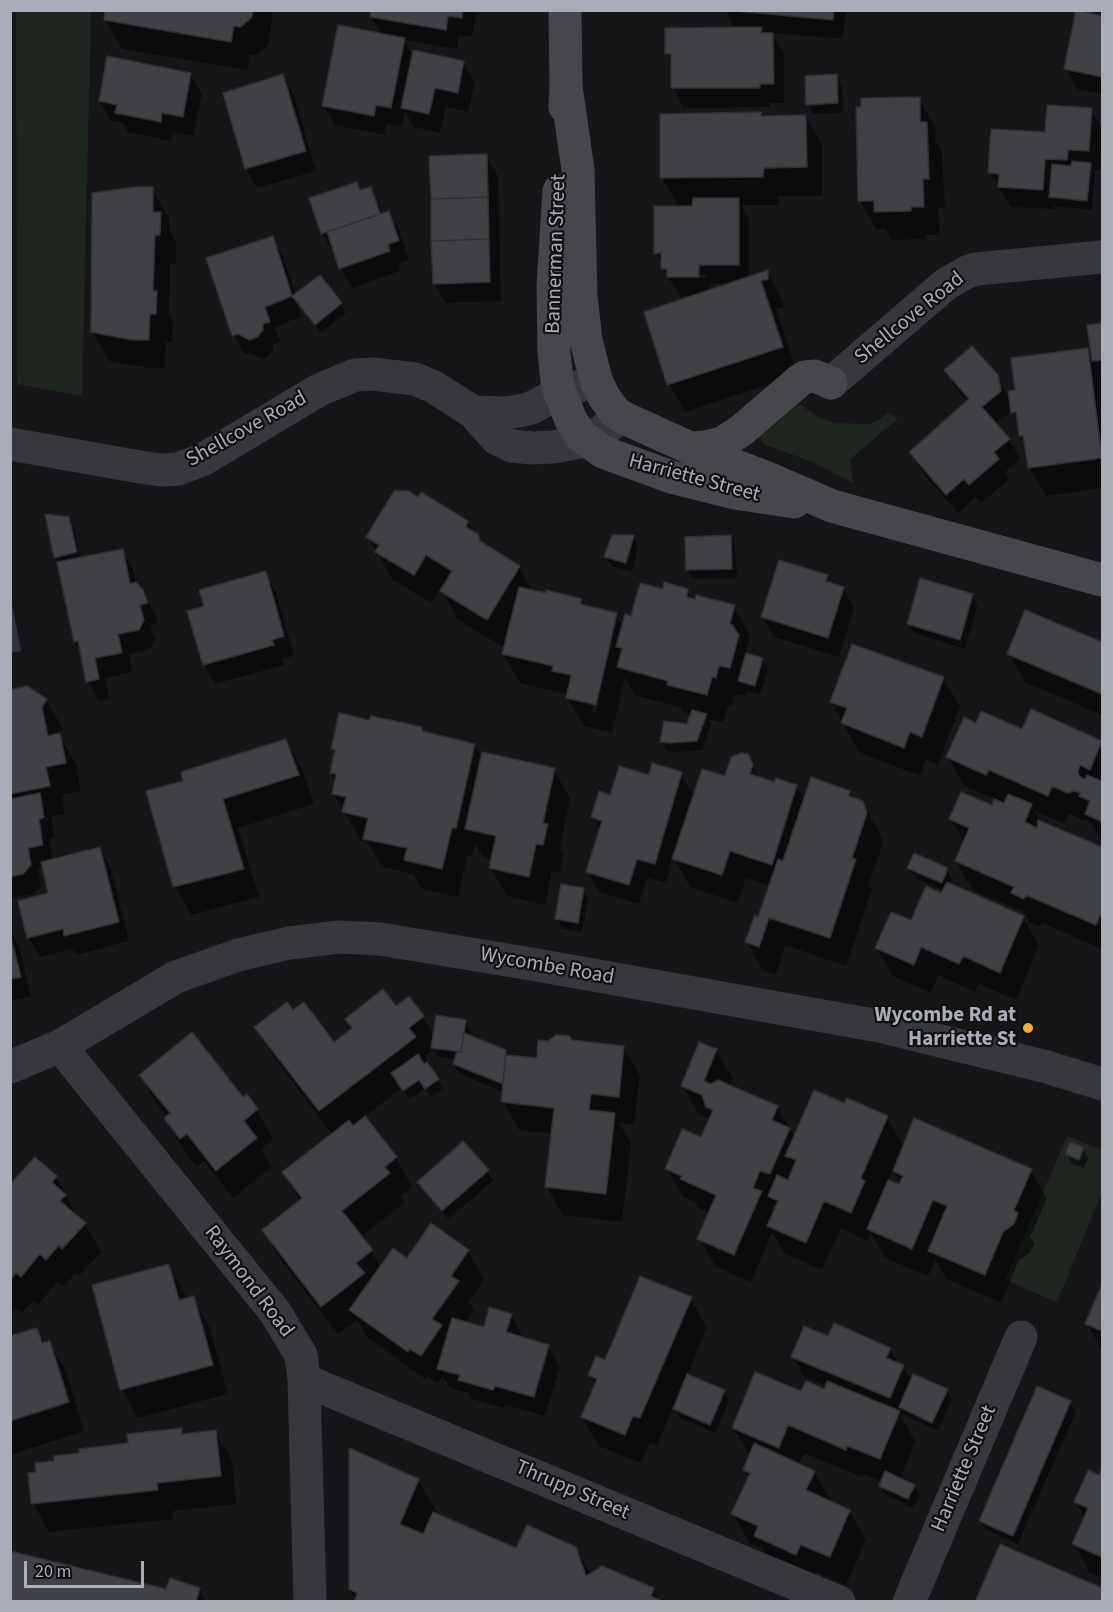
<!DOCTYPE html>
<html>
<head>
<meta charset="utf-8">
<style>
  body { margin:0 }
  #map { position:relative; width:1113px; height:1612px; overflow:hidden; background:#161618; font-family:"Source Sans 3",sans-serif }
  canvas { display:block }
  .frame { position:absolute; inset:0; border:12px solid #a8adb8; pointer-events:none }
  .scale { position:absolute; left:24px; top:1561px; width:120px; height:27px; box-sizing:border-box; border:3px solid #a8adb8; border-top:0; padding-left:8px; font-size:18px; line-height:21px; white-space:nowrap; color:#a8adb8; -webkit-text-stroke:4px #111113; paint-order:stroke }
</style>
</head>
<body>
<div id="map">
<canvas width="1113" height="1612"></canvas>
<div class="frame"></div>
<div class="scale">20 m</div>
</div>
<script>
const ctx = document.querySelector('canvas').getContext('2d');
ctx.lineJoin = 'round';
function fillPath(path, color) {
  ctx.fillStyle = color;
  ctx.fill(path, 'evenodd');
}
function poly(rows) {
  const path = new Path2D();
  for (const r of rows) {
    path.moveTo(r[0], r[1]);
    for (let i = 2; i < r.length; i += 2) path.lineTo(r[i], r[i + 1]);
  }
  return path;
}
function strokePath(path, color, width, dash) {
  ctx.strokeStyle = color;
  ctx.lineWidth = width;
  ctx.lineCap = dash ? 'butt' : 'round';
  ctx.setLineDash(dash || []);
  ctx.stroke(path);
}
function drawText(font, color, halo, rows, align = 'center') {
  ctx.font = font + ' "Source Sans 3",sans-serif';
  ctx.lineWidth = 4.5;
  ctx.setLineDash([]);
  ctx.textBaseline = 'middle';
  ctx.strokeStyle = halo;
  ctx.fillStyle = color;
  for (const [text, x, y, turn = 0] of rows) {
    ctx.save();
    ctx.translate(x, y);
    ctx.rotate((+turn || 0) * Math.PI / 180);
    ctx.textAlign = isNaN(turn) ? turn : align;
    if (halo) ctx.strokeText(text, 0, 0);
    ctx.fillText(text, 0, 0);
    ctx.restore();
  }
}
fillPath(poly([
  [16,11,91,11,82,396,17,384],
  [799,404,820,418,835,423,869,424,879,420,888,412,898,419,850,459,853,483,815,463,766,445,758,438],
  [1067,1136,1102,1150,1102,1192,1057,1302,1005,1280]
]), '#1e261f');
fillPath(poly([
  [11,603,12,604,21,651,11,653]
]), '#2c353c');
fillPath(poly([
  [107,10,270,10,273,15,268,46,257,55,250,54,247,70,122,49,105,20],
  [372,10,477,10,472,37,459,35,457,49,404,40,413,57,463,62,475,82,468,112,446,107,440,133,414,127,405,111,401,127,386,124,384,135,335,125,323,105,382,35,371,17],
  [725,10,846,10,843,39,772,33,784,54,784,103,770,103,770,107,684,108,673,88,673,64,667,54,735,28],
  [1077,12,1102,17,1102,94,1077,89,1066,69],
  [190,74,202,94,193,136,173,132,171,141,128,132,123,123,111,121,100,101],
  [283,76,294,96,316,171,257,188,246,168],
  [836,76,842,85,843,113,813,114,808,104],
  [919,98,935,127,936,141,942,152,945,207,938,208,940,235,926,235,926,239,892,240,885,229,876,229,860,201],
  [1091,110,1102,129,1100,170,1093,170,1095,174,1092,210,1054,206,1054,209,1011,207,990,173,1046,134],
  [760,114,762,117,806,117,822,145,822,196,779,196,779,205,741,205,749,219,749,278,767,272,783,300,783,307,776,309,798,375,685,412,669,384,693,296,680,296,663,269,663,265,656,253,679,207,662,178],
  [672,275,706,275,706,278,672,278],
  [709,284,729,284,709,292],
  [486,156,498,176,501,301,446,303,434,283],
  [357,184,361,192,370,189,384,215,389,213,400,232,409,260,398,264,400,271,352,288,341,268,335,252,333,253,322,233],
  [152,189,169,218,169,228,176,242,176,263,170,264,169,314,173,321,172,342,166,342,165,368,150,368,109,361,92,332],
  [272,238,283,257,296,295,341,303,346,313,321,333,294,300,302,316,275,327,280,342,273,344,273,350,268,356,262,359,250,353,245,355,234,335],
  [1102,325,1102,370,1099,370,1102,376,1102,488,1046,496,1029,468,1026,446,1020,436,1019,423,1012,411,996,424,1009,439,1020,459,1005,472,1009,479,981,504,976,497,958,513,922,472,911,452,968,402,957,390,946,371,996,376,1011,402,1017,392,1088,350,1093,360,1089,326],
  [68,518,74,528,80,559,122,551,133,570,136,585,142,590,154,611,158,623,150,625,155,640,150,649,129,654,132,672,105,678,109,699,99,701,88,682,82,653,75,642,59,564,55,557],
  [467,522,483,545,519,567,533,592,581,600,585,607,616,615,623,627,664,591,687,590,693,600,734,607,750,635,746,651,749,655,762,659,768,669,760,695,747,691,746,696,735,694,732,706,728,705,723,723,708,719,711,724,702,750,676,752,667,751,661,742,688,726,692,715,685,713,682,708,635,695,625,677,612,733,584,726,567,698,567,694,520,683,503,654,505,648,458,620,442,591,446,585,443,583,431,603,393,580,368,537],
  [610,636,613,636,595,713,592,712],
  [730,536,735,546,737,578,693,579,688,570],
  [633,537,638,546,632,572,611,566,606,557],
  [265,573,276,592,294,656,282,659,284,665,215,684,204,665,206,608],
  [827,577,832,585,843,589,854,608,839,657,774,637,763,617],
  [972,596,978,605,965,649,914,633,908,624],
  [1026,612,1102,644,1102,715,1025,682,1009,654],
  [943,678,960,706,938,765,926,760,920,776,859,752,831,702],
  [10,692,46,700,63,728,59,735,76,764,81,791,62,795,65,814,51,817,55,837,49,840,53,861,100,848,111,868,129,941,77,955,72,949,40,957,29,938,50,894,43,867,38,868,41,885,34,894,10,898],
  [1031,711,1102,743,1102,842,1089,819,1085,821,1068,813,1064,824,1034,810,1041,823,1102,849,1102,949,1042,923,1040,927,1029,922,1024,912,973,890,956,861,964,842,951,819,993,807,996,799,964,786,948,757,977,725,1023,731],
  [421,729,424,733,474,745,482,758,554,770,570,798,560,847,564,854,559,873,552,871,545,905,507,896,490,868,492,860,483,857,475,844,472,856,467,856,458,897,422,889,413,874,382,867,367,842,361,841,334,794,336,781,331,773,336,755,332,749],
  [286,741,302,769,314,804,238,828,259,897,191,915,175,886,185,782],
  [747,755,761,780,796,786,805,801,849,792,853,799,862,802,879,831,883,843,869,884,872,889,846,966,785,945,776,975,763,971,747,942,759,919,770,886,746,878,738,903,690,887,673,857,666,883,647,878,639,904,599,892,588,872,601,831,593,817,611,797,650,777,681,774,694,797,726,778],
  [909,868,947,869,952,879,950,885,1023,917,1039,946,1016,1000,979,984,975,992,938,975,931,993,893,976,877,948,912,922,942,895,944,891,915,878],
  [583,889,588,899,582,932,562,929,557,919],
  [10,932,19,946,31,997,10,1001],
  [409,998,423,1017,434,1036,465,1021,471,1031,470,1037,505,1051,508,1056,538,1059,571,1041,623,1047,640,1076,634,1125,619,1123,631,1143,622,1222,563,1215,547,1187,552,1134,519,1130,503,1101,504,1092,460,1074,454,1064,456,1059,438,1057,434,1049,425,1056,431,1066,429,1067,443,1089,431,1097,425,1088,410,1099,402,1088,364,1117,396,1158,412,1187,401,1196,405,1202,361,1237,371,1251,381,1268,407,1260,468,1251,484,1280,469,1301,474,1311,465,1323,485,1329,511,1315,522,1335,521,1338,548,1347,560,1366,545,1416,505,1405,504,1408,471,1399,468,1393,450,1388,443,1376,438,1383,427,1376,425,1379,368,1338,357,1320,338,1334,280,1259,264,1231,301,1202,284,1173,333,1135,273,1056,256,1027,334,1044,352,1030,347,1019,396,1008],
  [716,1050,733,1079,729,1087,777,1107,795,1137,845,1105,848,1100,887,1117,904,1147,1031,1170,1047,1198,1030,1237,1034,1243,1030,1253,1019,1260,1001,1303,947,1279,935,1260,928,1276,885,1258,871,1233,867,1241,841,1228,822,1270,785,1254,772,1232,751,1282,716,1267,699,1238,710,1213,698,1208,695,1202,683,1197,667,1169,702,1139,711,1119,699,1115,683,1086],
  [893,1170,901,1183,900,1186,888,1182],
  [774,1204,776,1208,773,1215,771,1211],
  [141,1076,243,1099,246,1096,257,1110,273,1139,261,1149,272,1167,233,1198,204,1161,197,1167,182,1147,166,1118,168,1117,157,1104],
  [1083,1149,1088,1158,1084,1168,1072,1164,1067,1154],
  [35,1159,56,1177,72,1206,71,1207,77,1217,85,1224,101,1252,79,1276,76,1273,63,1287,57,1282,38,1305,33,1301,22,1313,16,1308,10,1314,10,1187],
  [487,1171,493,1181,448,1219,425,1191,419,1182],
  [169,1266,185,1294,187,1300,193,1298,209,1326,228,1394,138,1418,122,1390,94,1286],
  [1102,1288,1102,1350,1087,1324],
  [690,1298,707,1327,687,1375,723,1391,729,1401,716,1433,680,1418,673,1406,657,1446,650,1443,641,1463,599,1446,582,1417,596,1385,590,1375],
  [37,1330,45,1344,49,1342,66,1371,84,1431,10,1455,10,1338],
  [829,1338,890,1349,899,1365,903,1367,912,1381,947,1390,952,1400,938,1431,906,1416,903,1412,901,1417,915,1441,900,1479,914,1486,920,1495,913,1508,886,1495,880,1486,882,1481,864,1474,862,1477,804,1453,799,1466,814,1472,831,1501,830,1503,849,1511,866,1540,846,1585,817,1572,813,1582,772,1564,762,1548,750,1543,733,1514,749,1478,745,1470,750,1457,734,1428,802,1393,825,1391,827,1386,804,1377,793,1357],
  [1070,1402,1076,1412,1018,1544,986,1530,980,1521],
  [181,1430,184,1435,215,1432,232,1460,236,1504,173,1511,173,1519,49,1532,33,1503,37,1473],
  [1102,1471,1102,1578,1090,1573,1074,1544,1085,1518,1075,1502,1100,1477],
  [418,1480,439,1516,517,1550,575,1548,591,1575,653,1589,660,1602,356,1600,350,1589],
  [199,1589,206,1602,10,1602,167,1591]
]), '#0007');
const building = poly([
  [105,10,253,10,252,17,241,27,234,26,231,42,104,20,105,10],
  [371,10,463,10,462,18,448,16,446,30,370,17,371,10],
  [724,10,834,10,833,20,724,10],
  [1076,10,1102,16,1102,77,1064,69,1076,10],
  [338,25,405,38,391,108,376,105,374,116,322,106,338,25],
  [762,27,761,33,773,33,774,84,760,84,760,88,671,88,671,54,665,54,665,28,762,27],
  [413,50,464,61,458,93,435,88,429,114,401,108,413,50],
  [107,56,191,73,183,117,162,113,161,122,115,113,117,105,99,101,107,56],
  [283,74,306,151,245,169,223,93,283,74],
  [837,74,838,103,806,105,805,76,837,74],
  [920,97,920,122,927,122,929,179,923,179,924,207,911,207,911,211,874,212,874,201,858,201,856,107,861,107,861,98,920,97],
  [1047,105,1092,108,1089,151,1068,150,1067,160,1045,159,1043,190,998,187,999,174,988,173,991,129,1045,132,1047,105],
  [761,112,761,116,806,115,807,167,764,168,763,177,660,178,660,114,761,112],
  [487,154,488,197,431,199,429,156,487,154],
  [1072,161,1091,163,1087,201,1049,197,1052,164,1071,166,1072,161],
  [357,182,360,190,371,187,380,214,321,234,309,198,357,182],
  [134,187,153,187,153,212,161,212,160,235,155,235,153,291,157,291,156,314,150,314,149,340,132,340,91,332,92,193,134,187],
  [488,197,489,239,431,241,431,199,488,197],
  [693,198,739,198,739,265,699,265,699,277,667,277,667,269,661,269,661,253,654,254,654,206,692,206,693,198],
  [389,211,399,241,388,244,390,251,339,269,327,232,389,211],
  [273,236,292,296,265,307,270,322,263,324,263,330,257,337,250,340,238,334,232,336,206,258,273,236],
  [489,239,490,282,433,284,431,241,489,239],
  [768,270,768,279,761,281,783,347,667,385,644,312,768,270],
  [320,275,342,303,315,325,292,296,320,275],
  [1102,323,1102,360,1092,361,1087,325,1102,323],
  [972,346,998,375,1001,391,982,407,1010,439,994,452,999,459,969,485,964,479,946,495,909,452,969,399,944,370,972,346],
  [1088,348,1102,458,1028,468,1023,436,1019,436,1016,412,1011,413,1008,391,1015,390,1011,358,1088,348],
  [394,491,409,491,418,497,421,492,468,521,466,527,478,534,480,541,520,566,487,620,440,591,452,571,426,555,414,575,375,552,379,545,366,537,394,491],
  [45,514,69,517,77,552,54,558,45,514],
  [612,535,634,535,626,563,604,557,612,535],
  [731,535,732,569,686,570,685,537,731,535],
  [123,549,130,584,136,582,143,590,148,603,140,605,144,620,139,630,118,634,122,653,95,658,99,679,86,682,78,641,74,642,57,562,123,549],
  [779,560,828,575,826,581,844,587,828,638,761,617,779,560],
  [266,571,284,636,272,640,274,645,203,665,187,611,204,606,199,590,266,571],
  [920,578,973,594,960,640,907,624,920,578],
  [664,582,688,589,687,597,695,599,696,595,735,605,730,624,732,625,739,635,730,668,719,666,716,678,712,677,707,695,667,685,668,681,617,667,622,648,616,647,625,614,631,616,640,583,663,589,664,582],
  [519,587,546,593,546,590,582,599,580,604,617,613,596,705,566,698,571,675,552,671,553,666,502,654,519,587],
  [1025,610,1102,642,1102,694,1007,654,1025,610],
  [852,644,944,677,922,737,910,732,904,748,841,723,847,708,830,702,852,644],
  [746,653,763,658,755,686,738,681,746,653],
  [27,686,47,699,42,707,48,736,60,733,66,763,46,767,50,786,10,794,10,690,27,686],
  [1031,709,1102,741,1090,770,1080,765,1078,772,1080,777,1085,779,1087,775,1102,781,1102,822,1085,814,1090,801,1079,796,1081,793,1074,791,1068,793,1052,786,1048,796,989,770,986,775,946,757,964,717,976,723,981,711,1022,729,1031,709],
  [692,710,707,714,697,741,670,743,660,742,664,721,687,724,692,710],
  [339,713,369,720,371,716,422,727,422,731,475,744,456,828,452,828,442,869,404,860,407,848,363,839,368,818,342,812,346,797,332,794,336,774,330,773,335,750,331,749,339,713],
  [286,739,299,775,223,799,244,869,173,887,146,791,183,781,181,772,286,739],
  [482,752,555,768,543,823,548,824,543,845,536,844,529,877,489,868,496,836,465,829,482,752],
  [741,753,748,754,753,765,750,774,774,782,776,778,797,785,772,865,730,851,722,875,672,859,702,769,725,776,731,757,741,753],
  [652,763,682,772,655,864,637,859,629,885,586,872,602,821,591,817,599,791,610,795,619,766,649,775,652,763],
  [811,777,850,791,849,796,863,801,867,813,852,858,856,859,830,938,769,918,759,947,745,942,755,915,758,917,778,859,783,861,811,777],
  [961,792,992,805,994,799,1004,803,1008,794,1032,804,1025,822,1037,828,1038,820,1102,847,1102,915,1101,914,1096,925,1026,895,1024,899,1011,893,1014,887,955,861,969,828,949,819,961,792],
  [40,793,44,817,39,820,43,845,28,848,31,865,23,874,10,877,10,799,40,793],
  [100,847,119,922,64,936,63,929,27,938,18,901,48,893,41,862,100,847],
  [914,853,948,868,942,883,907,868,914,853],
  [947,882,1024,916,1000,973,963,956,959,964,921,947,914,965,875,948,891,912,911,920,926,886,941,893,947,882],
  [561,884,584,888,578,923,555,919,561,884],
  [10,934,21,977,10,979,10,934],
  [383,989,396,1006,409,996,424,1016,409,1028,416,1037,319,1111,254,1027,287,1002,293,1010,304,1002,334,1042,352,1028,345,1019,383,989],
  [436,1015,466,1020,461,1052,431,1048,436,1015],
  [192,1032,243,1097,247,1094,258,1109,244,1121,257,1138,216,1171,187,1134,180,1139,164,1118,170,1113,139,1075,192,1032],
  [464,1033,506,1050,503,1084,453,1064,457,1051,461,1052,464,1033],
  [556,1035,570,1036,572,1040,624,1046,619,1097,591,1094,589,1110,615,1113,606,1194,545,1187,554,1108,501,1102,506,1055,537,1058,538,1040,548,1041,556,1035],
  [699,1042,717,1049,704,1081,710,1084,718,1080,778,1106,772,1120,790,1128,770,1174,760,1171,753,1188,762,1191,734,1255,697,1239,716,1195,680,1179,682,1176,665,1169,682,1129,701,1137,713,1110,706,1107,702,1095,681,1086,699,1042],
  [418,1054,424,1064,427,1062,439,1079,425,1089,419,1080,403,1091,391,1073,418,1054],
  [814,1090,844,1103,847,1098,888,1116,861,1178,865,1181,851,1213,824,1201,806,1243,767,1226,778,1201,768,1196,777,1175,788,1180,796,1160,785,1156,814,1090],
  [365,1116,397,1157,385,1167,390,1173,342,1211,373,1250,356,1263,365,1273,321,1307,262,1230,302,1198,282,1172,349,1120,353,1126,365,1116],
  [914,1118,1032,1169,1014,1210,1018,1213,1014,1224,1003,1232,985,1275,928,1251,947,1206,933,1200,912,1249,867,1229,888,1180,899,1184,903,1176,893,1171,914,1118],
  [463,1141,489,1170,442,1211,417,1182,463,1141],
  [1070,1142,1084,1147,1079,1160,1065,1154,1070,1142],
  [35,1157,57,1176,52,1182,66,1195,60,1201,86,1223,62,1249,59,1245,46,1260,40,1254,21,1277,16,1273,10,1280,10,1184,35,1157],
  [431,1223,469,1250,451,1276,459,1281,432,1319,442,1325,421,1356,410,1349,408,1352,349,1310,393,1248,407,1258,431,1223],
  [169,1264,179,1300,194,1296,213,1365,120,1390,92,1285,169,1264],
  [640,1276,692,1297,640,1418,633,1416,625,1435,581,1417,597,1379,588,1375,596,1356,605,1360,640,1276],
  [1102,1284,1102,1331,1085,1324,1102,1284],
  [489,1307,512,1314,506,1332,549,1345,534,1397,495,1386,493,1390,458,1380,460,1375,437,1369,452,1318,484,1327,489,1307],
  [834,1323,891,1348,886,1358,904,1365,890,1398,791,1357,804,1326,828,1336,834,1323],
  [37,1328,42,1343,50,1341,69,1402,10,1421,10,1336,37,1328],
  [755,1372,801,1391,806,1381,824,1389,827,1381,900,1411,880,1459,847,1446,846,1450,788,1425,779,1448,732,1428,755,1372],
  [687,1374,725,1390,710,1425,673,1409,687,1374],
  [913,1374,948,1389,932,1423,899,1407,913,1374],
  [1037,1386,1071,1401,1013,1536,979,1521,1037,1386],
  [182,1428,182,1434,216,1430,221,1476,157,1483,158,1490,31,1504,28,1473,36,1472,35,1463,54,1461,54,1456,79,1453,79,1449,128,1443,127,1434,182,1428],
  [754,1443,815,1471,806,1490,850,1510,830,1557,801,1545,796,1555,754,1536,758,1526,731,1514,750,1473,743,1470,754,1443],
  [349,1448,419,1479,400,1524,423,1534,433,1512,516,1548,527,1525,576,1547,586,1576,602,1566,654,1588,651,1596,663,1602,354,1602,357,1593,349,1589,349,1448],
  [1102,1467,1102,1557,1072,1544,1088,1508,1074,1502,1088,1470,1099,1475,1102,1467],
  [885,1471,915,1485,908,1499,879,1486,885,1471],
  [1000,1544,1102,1588,1102,1602,975,1602,1000,1544],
  [10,1551,166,1589,170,1578,200,1588,196,1602,10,1602,10,1551]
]);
fillPath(building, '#404145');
strokePath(building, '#303034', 1.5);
strokePath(poly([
  [831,383,946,284,967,272,976,269,1102,257],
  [473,412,504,413,519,411,531,408,560,393,596,380],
  [10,444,140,467,161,470,178,469,202,460,319,390,355,375,373,374,415,379,434,387,473,412,497,439,512,446,532,448,553,447,587,441,622,417],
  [60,1046,275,1312,301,1355,304,1380,310,1602],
  [304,1380,839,1602],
  [909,1602,1021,1337]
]), '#37383d', 33);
strokePath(poly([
  [10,1067,60,1046,176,977,238,955,289,943,339,937,380,939,537,965,879,1026,1047,1067,1102,1084]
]), '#37383d', 33);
strokePath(poly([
  [566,86,578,170,581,297,586,340,596,380,604,397,615,412,622,417,688,447,765,477,832,506,1102,580],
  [565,107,566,86,565,10],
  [559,191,553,286,554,352,557,381,560,393,571,420,580,435,603,452,671,477,735,493,794,502],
  [692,448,705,447,722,443,742,430,799,381,805,377,815,376,831,383]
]), '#45474d', 33);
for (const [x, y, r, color] of [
  [1028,1028,6,"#f2b134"]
]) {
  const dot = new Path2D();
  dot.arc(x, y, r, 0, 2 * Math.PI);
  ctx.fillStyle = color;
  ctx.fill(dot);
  strokePath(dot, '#111113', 2);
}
drawText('21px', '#a8adb8', '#111113', [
  ["Bannerman Street",557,254,-88],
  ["Shellcove Road",910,319,-39],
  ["Shellcove Road",247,430,-29],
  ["Harriette Street",694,479,15],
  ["Wycombe Road",547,967,10],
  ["Raymond Road",248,1282,53],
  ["Harriette Street",965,1469,-67],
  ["Thrupp Street",572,1491,23]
]);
drawText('bold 21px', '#a8adb8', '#111113', [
  ["Wycombe Rd at",1016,1016],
  ["Harriette St",1016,1040]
], 'right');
</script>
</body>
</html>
